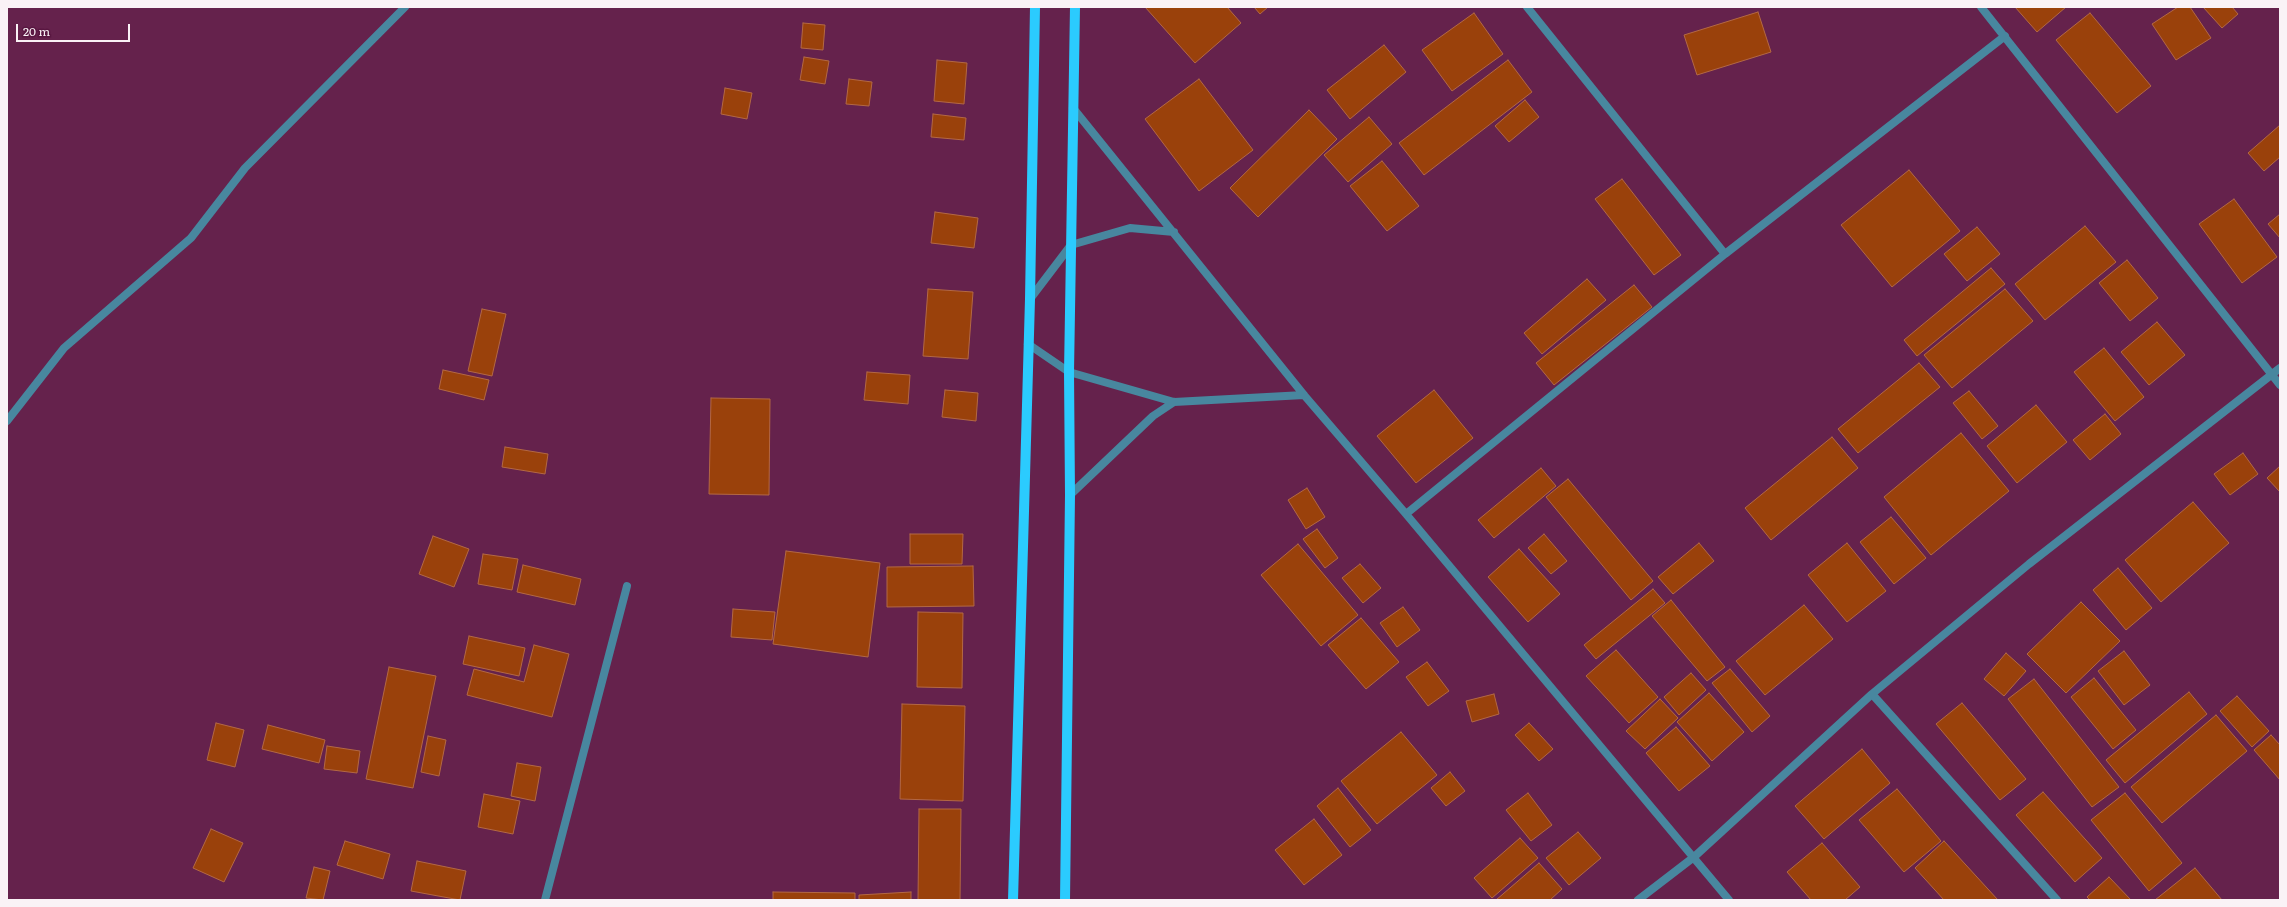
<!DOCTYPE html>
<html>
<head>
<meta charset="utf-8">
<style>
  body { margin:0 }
  #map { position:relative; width:2287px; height:907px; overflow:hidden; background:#65224c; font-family:Literata,serif }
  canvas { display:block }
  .frame { position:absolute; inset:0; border:8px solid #faf2f6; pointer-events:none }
  .scale { position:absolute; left:16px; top:24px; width:114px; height:18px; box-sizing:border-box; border:2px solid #faf2f6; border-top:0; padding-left:5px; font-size:12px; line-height:14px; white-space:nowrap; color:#faf2f6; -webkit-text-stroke:3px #591741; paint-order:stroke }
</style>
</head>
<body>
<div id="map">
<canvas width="2287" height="907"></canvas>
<div class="frame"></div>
<div class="scale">20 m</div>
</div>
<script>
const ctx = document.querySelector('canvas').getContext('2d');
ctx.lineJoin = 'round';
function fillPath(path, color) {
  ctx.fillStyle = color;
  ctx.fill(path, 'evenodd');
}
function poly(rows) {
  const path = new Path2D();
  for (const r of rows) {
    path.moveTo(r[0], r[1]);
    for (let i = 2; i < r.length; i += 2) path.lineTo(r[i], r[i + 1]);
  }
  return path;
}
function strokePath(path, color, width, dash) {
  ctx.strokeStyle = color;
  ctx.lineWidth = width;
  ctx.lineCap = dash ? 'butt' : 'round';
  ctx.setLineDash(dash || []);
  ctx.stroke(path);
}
const building = poly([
  [1145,7,1227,7,1241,23,1195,63,1145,7],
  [1254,7,1268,7,1260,14,1254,7],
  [2015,7,2066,7,2037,32,2015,7],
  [2178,7,2190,7,2211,38,2176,60,2152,24,2178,7],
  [2203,7,2232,7,2238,14,2222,28,2203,7],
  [1758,12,1771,52,1697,75,1684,35,1758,12],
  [1474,13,1503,54,1452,91,1422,50,1474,13],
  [2090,13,2151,86,2117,113,2056,40,2090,13],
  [803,23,825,25,823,50,801,48,803,23],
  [1384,45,1406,72,1350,119,1327,90,1384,45],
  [804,57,829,61,825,84,800,80,804,57],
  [937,60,967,63,964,104,934,101,937,60],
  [1508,60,1532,92,1424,175,1399,143,1508,60],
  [849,79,872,82,869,106,846,104,849,79],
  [1199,79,1253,150,1199,191,1145,119,1199,79],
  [725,88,752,93,747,119,721,114,725,88],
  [1525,100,1539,117,1509,142,1495,126,1525,100],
  [1309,110,1337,139,1258,217,1230,188,1309,110],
  [933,114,966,118,964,140,931,137,933,114],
  [1369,117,1392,144,1348,182,1324,155,1369,117],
  [2280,125,2280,157,2264,171,2248,153,2280,125],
  [1382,161,1419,206,1387,231,1350,186,1382,161],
  [1909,170,1960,231,1892,287,1841,225,1909,170],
  [1622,179,1681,255,1654,275,1595,199,1622,179],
  [2234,199,2277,257,2242,283,2199,224,2234,199],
  [935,212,978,218,974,248,931,243,935,212],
  [2280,214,2280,238,2268,224,2280,214],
  [2085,226,2116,262,2045,320,2015,284,2085,226],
  [1977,227,2000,254,1967,281,1944,254,1977,227],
  [2127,260,2158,298,2130,321,2099,283,2127,260],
  [1991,268,2005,284,1917,356,1904,340,1991,268],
  [1587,279,1606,300,1542,354,1524,333,1587,279],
  [1634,285,1652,307,1554,385,1536,363,1634,285],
  [928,289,973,292,968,359,923,356,928,289],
  [2005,289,2033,321,1952,388,1924,355,2005,289],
  [482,309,506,314,492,376,468,371,482,309],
  [2157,322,2185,355,2149,385,2121,352,2157,322],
  [2104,348,2144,397,2115,421,2074,372,2104,348],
  [1919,363,1940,387,1858,453,1838,429,1919,363],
  [443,370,489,380,484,400,439,389,443,370],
  [867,372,910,375,908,404,864,400,867,372],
  [945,390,978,393,976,421,942,417,945,390],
  [1434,390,1473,438,1416,483,1377,436,1434,390],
  [1969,391,1998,426,1982,439,1953,403,1969,391],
  [711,398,770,399,769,495,709,494,711,398],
  [2036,405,2067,442,2017,483,1987,446,2036,405],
  [2105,414,2121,434,2090,460,2073,440,2105,414],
  [1961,433,2009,491,1931,555,1884,497,1961,433],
  [1832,437,1858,468,1771,540,1745,508,1832,437],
  [505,447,548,454,545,474,502,467,505,447],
  [2243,453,2258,474,2230,495,2214,474,2243,453],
  [2280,466,2280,492,2267,478,2280,466],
  [1541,468,1556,486,1494,538,1478,520,1541,468],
  [1568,479,1653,581,1631,600,1546,497,1568,479],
  [1307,488,1325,517,1306,529,1288,500,1307,488],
  [2193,502,2229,543,2161,602,2125,560,2193,502],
  [1891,517,1926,558,1894,584,1860,542,1891,517],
  [1317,529,1338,558,1325,568,1303,539,1317,529],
  [910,534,963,534,962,564,910,564,910,534],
  [1544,534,1567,561,1551,574,1528,548,1544,534],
  [433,536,469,549,454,587,419,574,433,536],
  [1699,543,1714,561,1673,594,1658,577,1699,543],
  [1847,543,1886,591,1847,622,1808,575,1847,543],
  [1298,544,1358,615,1321,646,1261,575,1298,544],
  [1519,549,1560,594,1528,622,1488,577,1519,549],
  [786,551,880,563,868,657,773,644,786,551],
  [483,554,518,559,512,590,478,584,483,554],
  [1360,564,1381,588,1363,603,1342,578,1360,564],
  [523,565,581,579,575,605,517,592,523,565],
  [973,566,974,606,887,607,887,567,973,566],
  [2118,568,2152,608,2126,630,2093,590,2118,568],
  [1653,589,1665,603,1596,659,1584,645,1653,589],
  [1671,600,1725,667,1707,681,1652,616,1671,600],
  [2081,602,2120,641,2066,693,2027,654,2081,602],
  [1804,605,1833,639,1765,695,1736,661,1804,605],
  [1403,607,1420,630,1397,647,1380,623,1403,607],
  [733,609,775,612,772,640,731,637,733,609],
  [918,612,963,613,962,688,917,687,918,612],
  [1361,618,1399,662,1366,689,1328,645,1361,618],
  [469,636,525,648,519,676,463,664,469,636],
  [534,645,569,654,552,717,467,695,474,669,524,682,534,645],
  [1616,650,1658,697,1629,723,1586,676,1616,650],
  [2124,651,2150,685,2124,705,2098,671,2124,651],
  [2006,653,2026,671,2004,696,1984,679,2006,653],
  [1427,662,1449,691,1428,706,1406,677,1427,662],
  [389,667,436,676,413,788,366,779,389,667],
  [1730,669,1770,716,1752,732,1712,683,1730,669],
  [1691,673,1706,690,1679,715,1664,697,1691,673],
  [2094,678,2136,730,2113,749,2071,697,2094,678],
  [2034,679,2119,787,2092,807,2008,699,2034,679],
  [2189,692,2207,714,2125,783,2106,760,2189,692],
  [1709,693,1744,732,1712,761,1677,722,1709,693],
  [1494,694,1499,714,1472,722,1466,701,1494,694],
  [2237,696,2269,731,2252,747,2220,711,2237,696],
  [1660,699,1678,718,1645,749,1626,731,1660,699],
  [1962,703,2026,779,2000,800,1936,724,1962,703],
  [902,704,965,706,963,801,900,799,902,704],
  [2216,715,2247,751,2162,823,2131,787,2216,715],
  [216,723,244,730,235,767,207,760,216,723],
  [1529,723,1553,749,1539,761,1515,735,1529,723],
  [268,725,325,740,319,763,262,749,268,725],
  [1676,727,1710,766,1679,791,1646,753,1676,727],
  [1401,732,1437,775,1377,824,1341,781,1401,732],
  [2271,735,2280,745,2280,780,2254,750,2271,735],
  [428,736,446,740,439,776,421,772,428,736],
  [327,746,360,751,357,773,324,769,327,746],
  [1862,749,1890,783,1824,839,1795,806,1862,749],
  [517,763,541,767,535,801,511,796,517,763],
  [1450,772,1465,791,1446,806,1431,788,1450,772],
  [1338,788,1371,830,1350,847,1317,806,1338,788],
  [1897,789,1941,841,1904,872,1859,820,1897,789],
  [2043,792,2102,858,2075,882,2016,815,2043,792],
  [1528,793,1552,825,1531,841,1506,810,1528,793],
  [2125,793,2182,863,2149,891,2091,820,2125,793],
  [484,794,520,801,513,834,478,827,484,794],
  [919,809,961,809,960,900,918,900,919,809],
  [1314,819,1342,855,1304,885,1275,850,1314,819],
  [211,829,243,843,224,882,193,868,211,829],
  [1578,832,1601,858,1569,885,1546,858,1578,832],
  [1520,838,1538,858,1492,898,1474,878,1520,838],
  [345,841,390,854,383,879,337,865,345,841],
  [1944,841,1998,900,1944,900,1915,868,1944,841],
  [1822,843,1860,887,1845,900,1811,900,1787,872,1822,843],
  [417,861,466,871,460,900,411,891,417,861],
  [1539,863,1562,889,1550,900,1496,900,1539,863],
  [314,867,330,871,323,900,306,898,314,867],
  [2195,868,2222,900,2155,900,2195,868],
  [2109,877,2131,900,2090,900,2087,897,2109,877],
  [773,892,855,893,855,900,773,900,773,892],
  [911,892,911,900,859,900,859,895,911,892]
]);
fillPath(building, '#9a410b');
strokePath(building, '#b36844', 1);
strokePath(poly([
  [1527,7,1725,254],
  [1981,7,2280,385],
  [1073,108,1304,395,1406,514,1729,900],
  [1030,299,1071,245,1130,228,1174,232],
  [1028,344,1069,372,1174,402,1304,395],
  [7,421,64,348,191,238,245,168,405,7],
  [1070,495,1153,416,1174,402],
  [1406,514,1725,254,2005,36],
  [1872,694,2057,900],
  [545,900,627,586],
  [1638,900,1694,857,1872,694,2029,564,2280,368]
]), '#48879f', 8);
strokePath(poly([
  [1013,900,1030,299,1035,7],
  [1065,900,1070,495,1069,372,1075,7]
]), '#2bcbfe', 10);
</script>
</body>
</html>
